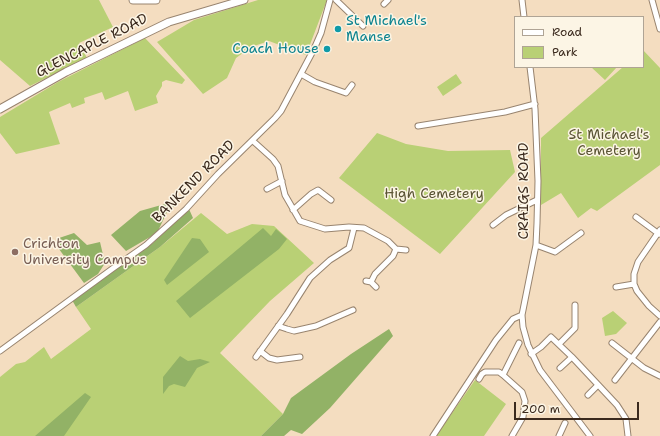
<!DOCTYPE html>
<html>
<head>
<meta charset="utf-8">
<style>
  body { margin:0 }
  #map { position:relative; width:660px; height:436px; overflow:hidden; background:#f4ddc0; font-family:"Shantell Sans",sans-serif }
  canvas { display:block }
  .legend { position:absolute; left:514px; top:16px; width:130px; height:52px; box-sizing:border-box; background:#fcf5e5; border:1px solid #afa495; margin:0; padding:5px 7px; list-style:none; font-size:12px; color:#3b2a1e }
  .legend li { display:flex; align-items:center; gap:8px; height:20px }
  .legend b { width:20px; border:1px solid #afa495 }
  .scale { position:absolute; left:514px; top:402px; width:125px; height:18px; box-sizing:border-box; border:2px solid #3b2a1e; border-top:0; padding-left:5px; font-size:12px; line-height:14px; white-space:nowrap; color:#3b2a1e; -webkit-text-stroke:3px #fcf5e5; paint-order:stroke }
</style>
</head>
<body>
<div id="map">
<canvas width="660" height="436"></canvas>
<ul class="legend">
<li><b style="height:5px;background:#fff"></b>Road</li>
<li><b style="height:11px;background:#b9d075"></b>Park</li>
</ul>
<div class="scale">200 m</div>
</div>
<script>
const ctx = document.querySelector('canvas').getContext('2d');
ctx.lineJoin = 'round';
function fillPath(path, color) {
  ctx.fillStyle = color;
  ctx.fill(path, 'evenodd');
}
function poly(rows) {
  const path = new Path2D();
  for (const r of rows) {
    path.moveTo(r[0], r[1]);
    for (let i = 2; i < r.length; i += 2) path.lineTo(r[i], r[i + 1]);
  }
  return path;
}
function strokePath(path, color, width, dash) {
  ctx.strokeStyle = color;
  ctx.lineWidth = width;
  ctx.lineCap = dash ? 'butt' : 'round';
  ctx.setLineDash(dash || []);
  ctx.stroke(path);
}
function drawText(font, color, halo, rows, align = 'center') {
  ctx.font = font + ' "Shantell Sans",sans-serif';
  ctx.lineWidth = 3;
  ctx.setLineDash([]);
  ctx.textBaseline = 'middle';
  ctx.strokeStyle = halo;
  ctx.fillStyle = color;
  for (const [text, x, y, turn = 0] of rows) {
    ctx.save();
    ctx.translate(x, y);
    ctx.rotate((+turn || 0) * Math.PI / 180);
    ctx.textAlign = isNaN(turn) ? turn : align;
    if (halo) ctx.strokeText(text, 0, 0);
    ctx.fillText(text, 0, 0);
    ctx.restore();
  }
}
fillPath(poly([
  [0,0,99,0,113,27,79,43,87,58,30,86,0,60],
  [258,0,327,0,306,55,269,41,251,47,236,58,227,78,203,94,157,42,194,20],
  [145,38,185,80,182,84,166,80,162,82,162,86,156,96,158,103,135,111,128,91,105,100,102,92,84,98,85,103,72,108,70,103,49,112,60,144,16,154,0,133,0,117,58,82],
  [643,50,660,68,660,165,597,211,591,208,578,218,561,193,541,205,541,138,623,67,643,67],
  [591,67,617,67,605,80],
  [456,74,462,83,443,96,437,87],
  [377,133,406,144,448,151,510,150,515,172,440,254,339,178],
  [201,213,227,234,252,224,274,226,314,263,270,301,220,353,283,414,261,436,0,436,0,377,16,364,25,362,44,347,51,359,91,329,76,307,160,247],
  [613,311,627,323,616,334,605,336,602,318],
  [475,380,506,404,484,436,436,436]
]), '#b9d075');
fillPath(poly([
  [172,202,176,205,167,212,157,233,126,251,111,235,140,211],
  [189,209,193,218,160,247,76,307,72,300,153,243],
  [263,228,271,236,276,229,287,239,279,249,190,318,176,301],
  [74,233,87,245,100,242,105,263,98,274,84,283,56,245,59,238],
  [192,238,200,239,209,252,167,285,164,280],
  [389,329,393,336,330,408,302,434,291,430,284,436,261,436,283,414,291,398,351,354],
  [180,356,188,361,200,359,210,362,197,368,185,387,174,384,169,386,163,394,163,377],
  [85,393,91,397,64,436,35,436]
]), '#92b266');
const minor = poly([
  [336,0,363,26],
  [522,0,524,17],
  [652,0,660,29],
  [384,4,388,0],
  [530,67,535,109,538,181,537,223,536,245,522,315,523,327,528,345,540,370,590,436],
  [301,74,315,82,346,93,352,85],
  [418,126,505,112,535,104],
  [253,141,273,159,278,166,285,195,300,221,325,229,349,227,364,228,388,241,396,249,406,250],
  [267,189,282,181],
  [293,210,311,194,318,190,331,200],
  [636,217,659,234],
  [493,225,506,215,537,200],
  [660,230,638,262,634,274,634,284,637,291,649,306,660,316],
  [536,245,555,252,581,233],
  [366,281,371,282,376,287],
  [371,282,375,274,393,256,396,249],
  [616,287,634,284],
  [278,326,287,329,294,331,316,326,353,310],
  [612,343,644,368,660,376],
  [559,344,575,328,575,305],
  [0,351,112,269,146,245,186,209,218,174,275,118,281,111,314,49,321,33,330,0],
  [260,351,269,358,277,360,300,357],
  [531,354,541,347,551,337,572,357,617,405,626,419,628,436],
  [256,357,287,314,310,278,330,260,349,248,354,228],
  [560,368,572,357],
  [479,379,482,374,485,372,499,372,503,375],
  [615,380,660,322],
  [588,395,598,385],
  [433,436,496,340,513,319,522,315],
  [512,436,523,417,525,401,522,392,503,375,519,343],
  [559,436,565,423]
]);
const major = poly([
  [133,0,156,0],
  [0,109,66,72,169,22,244,0]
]);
strokePath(minor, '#98846f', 7);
strokePath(major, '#98846f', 9);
strokePath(minor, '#fff', 5);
strokePath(major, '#fff', 7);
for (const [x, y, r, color] of [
  [338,29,4,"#0f9aa8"],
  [327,49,4,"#0f9aa8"],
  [15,252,4,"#8d6e63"]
]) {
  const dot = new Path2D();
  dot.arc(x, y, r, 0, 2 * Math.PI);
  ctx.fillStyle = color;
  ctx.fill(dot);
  strokePath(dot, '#fcf5e5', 1.5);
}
drawText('14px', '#0d838f', '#fcf5e5', [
  ["St Michael's",346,21],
  ["Manse",346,37],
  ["Coach House",319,49,"right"]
], 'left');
drawText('14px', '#3b2a1e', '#fcf5e5', [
  ["GLENCAPLE ROAD",92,46,-27],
  ["BANKEND ROAD",194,182,-45],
  ["CRAIGS ROAD",524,191,-90]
]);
drawText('14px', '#5a5434', '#fcf5e5', [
  ["St Michael's",609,135],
  ["Cemetery",609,151],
  ["High Cemetery",434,194]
]);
drawText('14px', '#785e54', '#fcf5e5', [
  ["Crichton",23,244],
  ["University Campus",23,260]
], 'left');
</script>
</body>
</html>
